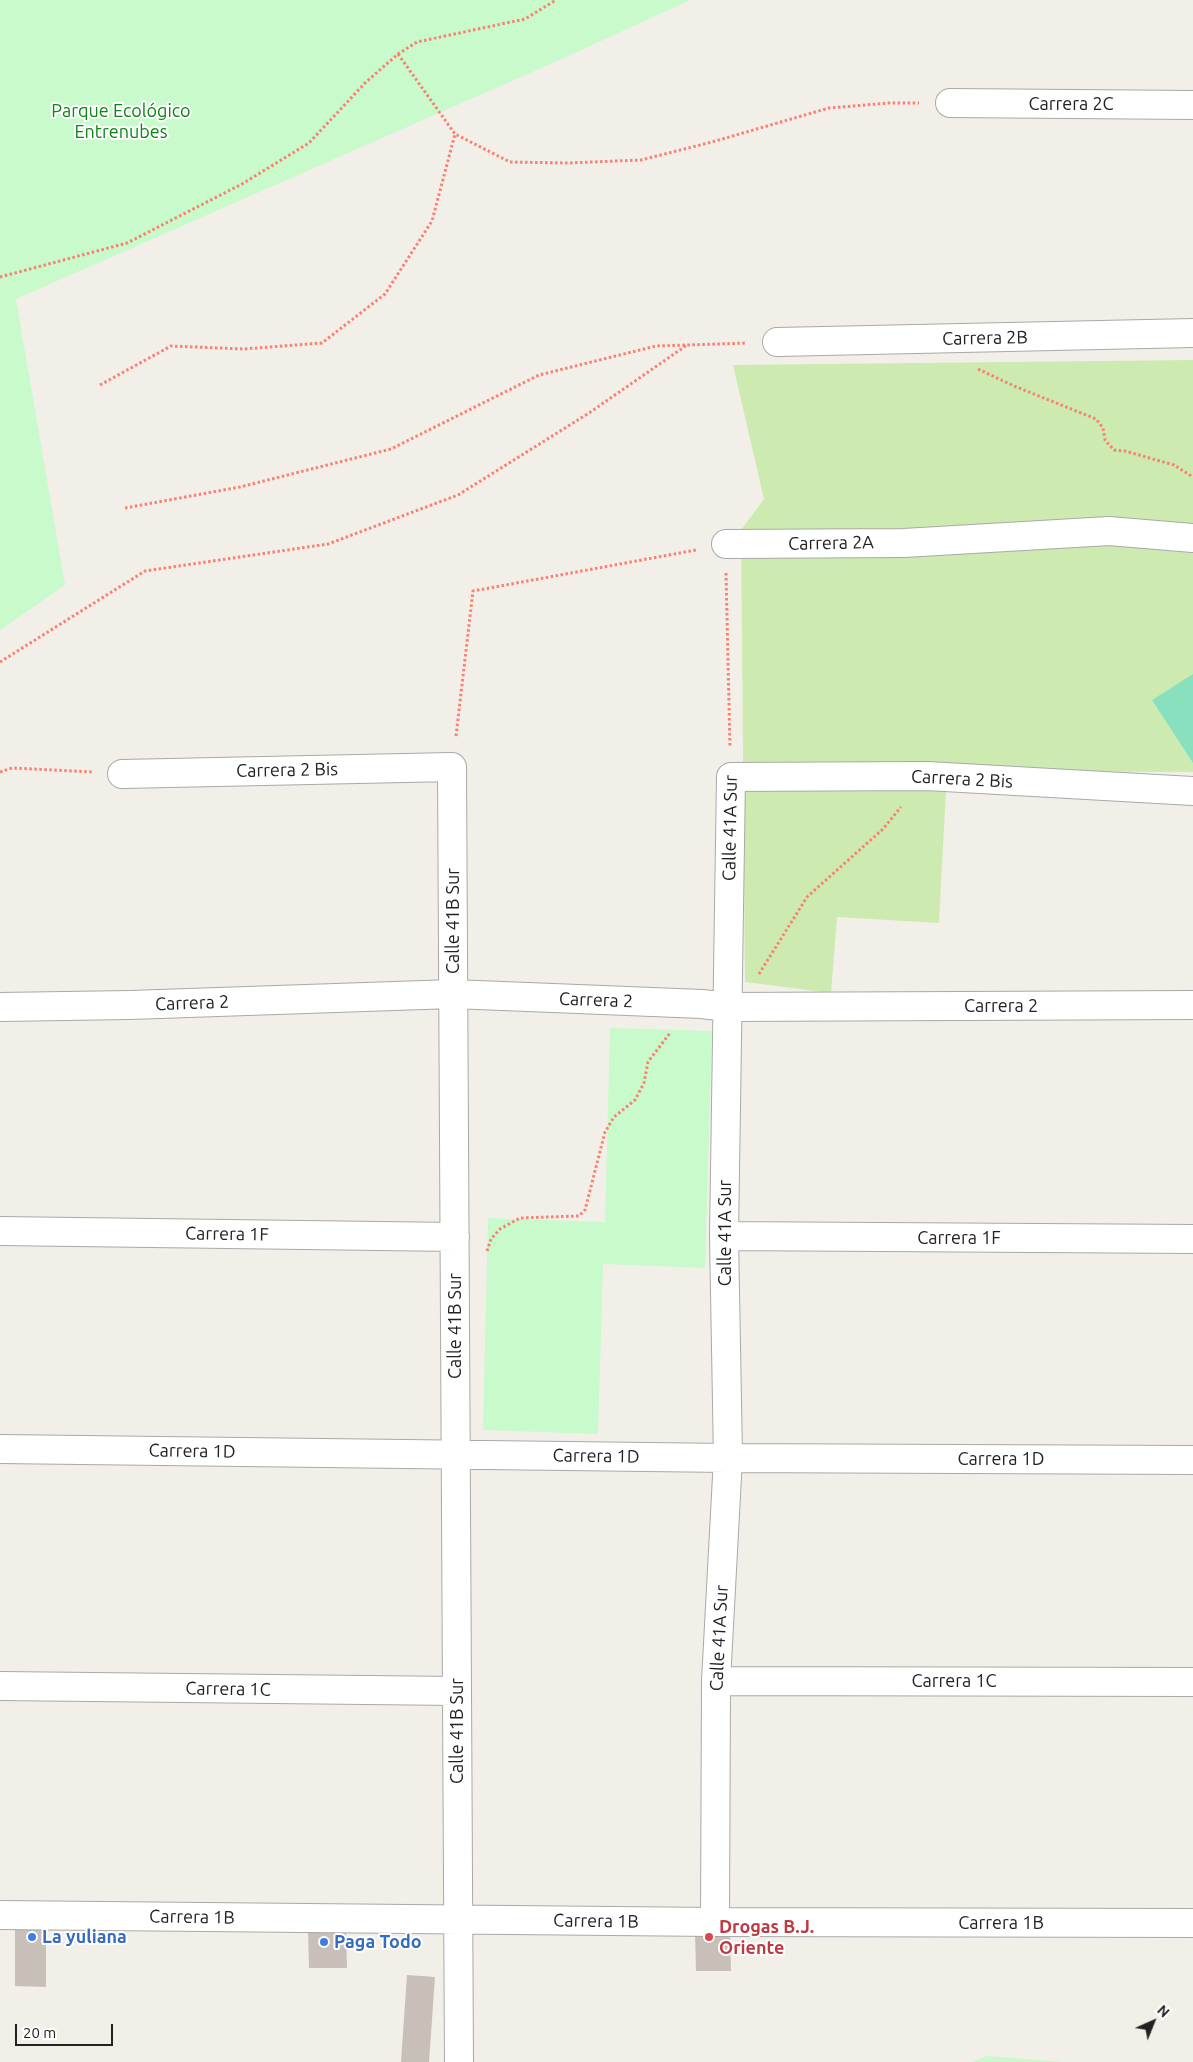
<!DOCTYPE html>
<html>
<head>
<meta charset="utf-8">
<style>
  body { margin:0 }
  #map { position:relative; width:1193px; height:2062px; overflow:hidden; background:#f2efe9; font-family:Ubuntu,sans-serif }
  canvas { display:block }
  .north { position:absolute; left:1128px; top:1997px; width:50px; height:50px; -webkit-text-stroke:4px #fff; paint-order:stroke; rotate:44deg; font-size:14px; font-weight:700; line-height:20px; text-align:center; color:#222 }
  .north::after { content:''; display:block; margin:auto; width:18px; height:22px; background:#222; clip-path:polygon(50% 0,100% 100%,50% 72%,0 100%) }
  .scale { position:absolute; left:15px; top:2024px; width:98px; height:22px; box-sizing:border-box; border:2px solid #222; border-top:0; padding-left:6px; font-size:15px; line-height:18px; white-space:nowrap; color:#222; -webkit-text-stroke:4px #fff; paint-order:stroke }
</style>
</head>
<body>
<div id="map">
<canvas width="1193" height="2062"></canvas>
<div class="north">N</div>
<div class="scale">20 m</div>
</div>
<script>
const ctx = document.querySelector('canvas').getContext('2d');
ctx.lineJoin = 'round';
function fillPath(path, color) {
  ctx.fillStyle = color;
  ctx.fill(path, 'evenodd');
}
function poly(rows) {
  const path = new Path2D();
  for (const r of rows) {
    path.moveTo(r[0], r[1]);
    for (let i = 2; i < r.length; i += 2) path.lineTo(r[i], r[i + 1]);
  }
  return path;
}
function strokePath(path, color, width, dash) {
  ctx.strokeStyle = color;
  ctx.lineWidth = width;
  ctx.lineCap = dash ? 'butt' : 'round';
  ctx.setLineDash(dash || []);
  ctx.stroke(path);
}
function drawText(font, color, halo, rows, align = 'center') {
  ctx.font = font + ' Ubuntu,sans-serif';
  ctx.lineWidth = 4;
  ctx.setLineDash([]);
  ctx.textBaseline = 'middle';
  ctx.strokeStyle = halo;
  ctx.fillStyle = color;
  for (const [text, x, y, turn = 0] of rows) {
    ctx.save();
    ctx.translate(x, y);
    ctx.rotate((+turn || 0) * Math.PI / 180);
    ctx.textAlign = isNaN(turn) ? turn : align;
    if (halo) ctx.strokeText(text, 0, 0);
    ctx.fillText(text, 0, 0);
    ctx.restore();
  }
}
fillPath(poly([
  [1193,360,1193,772,947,771,939,923,837,917,831,993,745,982,741,530,764,499,733,365]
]), '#cdebb0');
fillPath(poly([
  [0,0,690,0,564,58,16,299,65,585,0,630],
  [610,1028,712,1031,705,1268,603,1264,598,1434,483,1430,488,1218,605,1222],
  [986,2056,1064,2062,972,2062]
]), '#c8facc');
fillPath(poly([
  [1193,674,1193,763,1152,700]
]), '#88e0be');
fillPath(poly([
  [15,1925,46,1925,46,1987,15,1986],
  [730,1928,731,1971,696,1971,695,1929],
  [346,1929,347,1968,309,1968,308,1930],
  [407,1975,435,1977,429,2062,401,2062]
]), '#c7bfb8');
const minor = poly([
  [950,103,1193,105],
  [777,342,1193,333],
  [726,544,904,543,1109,531,1193,538],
  [122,774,452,767,459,2062],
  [0,1007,130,1005,453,994,702,1004,727,1007,1193,1005],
  [0,1231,455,1237],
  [724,1236,1193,1239],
  [0,1449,728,1458,1193,1460],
  [716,1681,1193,1682],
  [0,1686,457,1691],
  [0,1915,715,1922,1193,1923],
  [715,1922,716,1681,728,1458,724,1236,731,777,927,776,1193,791]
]);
strokePath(minor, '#a9a9a9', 30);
strokePath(poly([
  [398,54,455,134,510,162,568,163,641,160,712,142,829,108,889,103,919,103],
  [0,277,127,243,242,184,309,143,365,83,398,54,417,42,525,19,556,0],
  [978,369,1014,386,1096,419,1103,428,1105,440,1114,450,1125,451,1174,465,1193,477],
  [100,385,171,346,244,349,322,343,385,294,432,221,455,134],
  [125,508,240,487,391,449,539,375,656,346,747,343],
  [726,573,730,747],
  [0,662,145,571,328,544,458,495,589,413,687,345],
  [456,736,473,591,696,550],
  [0,772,12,768,93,772],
  [759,974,807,897,883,829,901,807],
  [487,1251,491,1239,500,1229,520,1218,579,1216,585,1210,605,1132,614,1117,635,1100,644,1083,648,1062,670,1033]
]), '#fa8072', 3, [2.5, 2.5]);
strokePath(minor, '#fff', 28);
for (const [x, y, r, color] of [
  [32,1937,5,"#3f7fe0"],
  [709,1937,5,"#e0444e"],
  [324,1942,5,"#3f7fe0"]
]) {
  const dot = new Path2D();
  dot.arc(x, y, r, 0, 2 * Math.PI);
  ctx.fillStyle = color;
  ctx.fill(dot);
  strokePath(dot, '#fff', 2);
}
drawText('18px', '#222', '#fff', [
  ["Carrera 2C",1071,104],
  ["Carrera 2B",985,338,-1],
  ["Carrera 2A",831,543,-1],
  ["Carrera 2 Bis",287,770,-1],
  ["Carrera 2 Bis",962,779,3],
  ["Calle 41A Sur",730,828,-89],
  ["Calle 41B Sur",453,921,-90],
  ["Carrera 2",596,1000,2],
  ["Carrera 2",192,1003,-2],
  ["Carrera 2",1001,1006],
  ["Calle 41A Sur",725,1233,-90],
  ["Carrera 1F",227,1234,1],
  ["Carrera 1F",959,1238],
  ["Calle 41B Sur",455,1326,-90],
  ["Carrera 1D",192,1451,1],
  ["Carrera 1D",596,1456,1],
  ["Carrera 1D",1001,1459],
  ["Calle 41A Sur",719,1638,-87],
  ["Carrera 1C",954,1681],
  ["Carrera 1C",228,1689,1],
  ["Calle 41B Sur",457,1731,-90],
  ["Carrera 1B",192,1917,1],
  ["Carrera 1B",596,1921,1],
  ["Carrera 1B",1001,1923]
]);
drawText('18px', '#0c8416', '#fff', [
  ["Parque Ecológico",121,111],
  ["Entrenubes",121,132]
]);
drawText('bold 18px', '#be3a42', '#fff', [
  ["Drogas B.J.",719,1927],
  ["Oriente",719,1948]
], 'left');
drawText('bold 18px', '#366cbe', '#fff', [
  ["La yuliana",42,1937],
  ["Paga Todo",334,1942]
], 'left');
</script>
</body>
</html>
